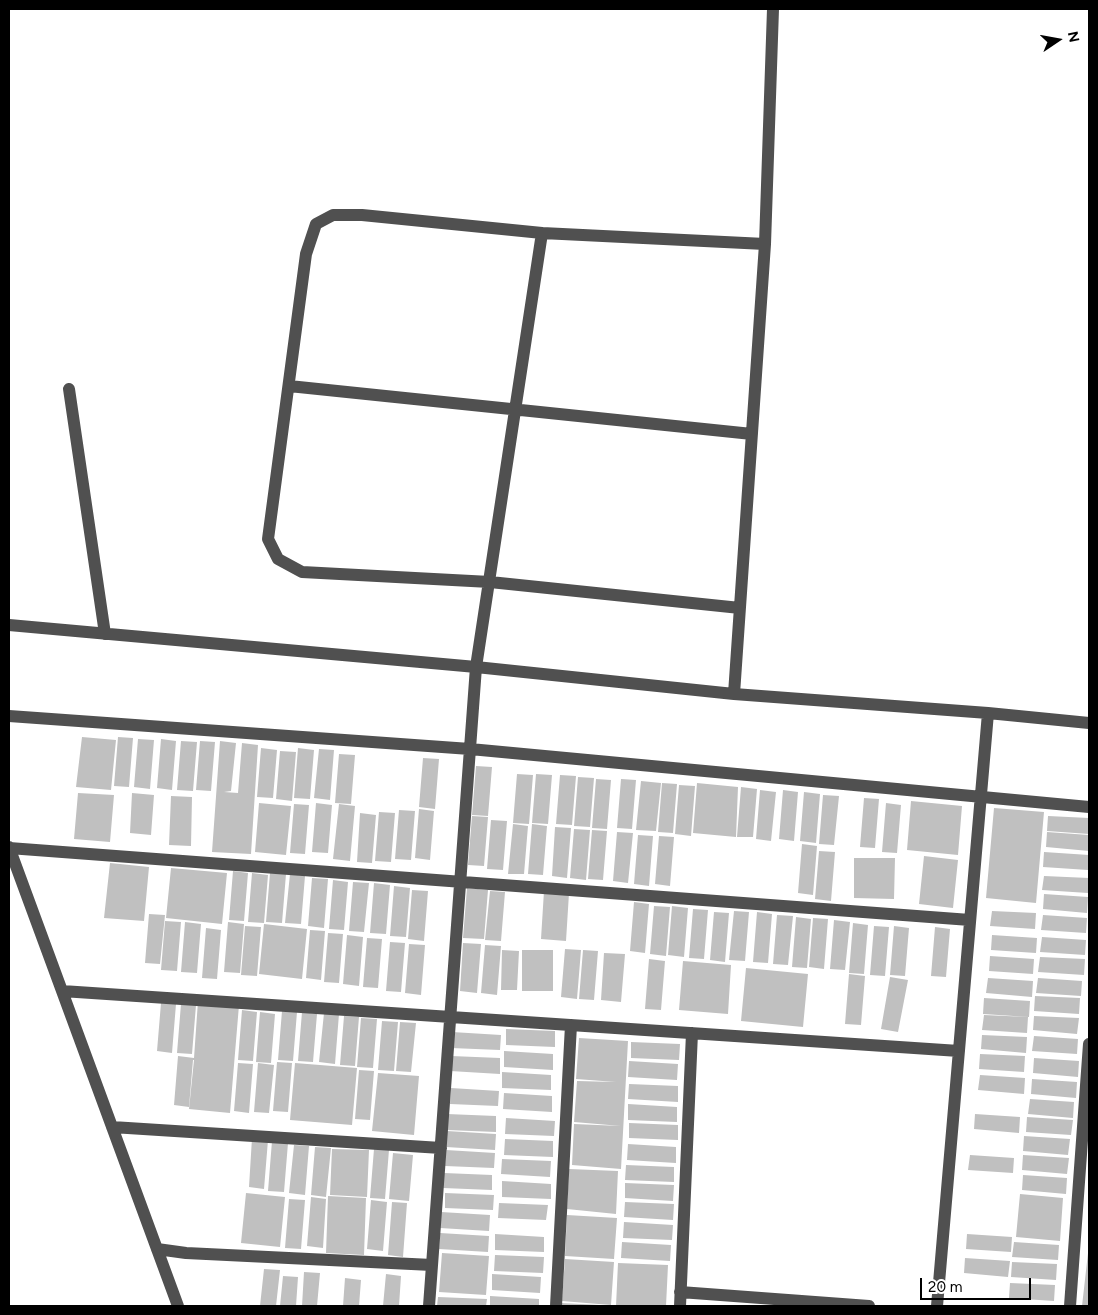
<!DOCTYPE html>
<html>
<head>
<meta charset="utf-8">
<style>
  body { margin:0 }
  #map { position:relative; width:1098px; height:1315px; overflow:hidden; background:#fff; font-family:Figtree,sans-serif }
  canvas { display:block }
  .frame { position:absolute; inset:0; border:10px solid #000; pointer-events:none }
  .north { position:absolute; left:1033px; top:15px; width:50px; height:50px; -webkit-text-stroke:4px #fff; paint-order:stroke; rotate:78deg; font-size:14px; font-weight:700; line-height:20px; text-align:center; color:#000 }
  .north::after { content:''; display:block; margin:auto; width:18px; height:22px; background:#000; clip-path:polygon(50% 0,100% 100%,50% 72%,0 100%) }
  .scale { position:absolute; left:920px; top:1278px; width:111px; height:22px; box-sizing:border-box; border:2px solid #000; border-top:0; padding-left:6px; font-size:15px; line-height:18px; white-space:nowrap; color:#000; -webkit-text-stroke:4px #fff; paint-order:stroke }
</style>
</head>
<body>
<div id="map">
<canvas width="1098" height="1315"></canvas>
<div class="frame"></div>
<div class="north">N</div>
<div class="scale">20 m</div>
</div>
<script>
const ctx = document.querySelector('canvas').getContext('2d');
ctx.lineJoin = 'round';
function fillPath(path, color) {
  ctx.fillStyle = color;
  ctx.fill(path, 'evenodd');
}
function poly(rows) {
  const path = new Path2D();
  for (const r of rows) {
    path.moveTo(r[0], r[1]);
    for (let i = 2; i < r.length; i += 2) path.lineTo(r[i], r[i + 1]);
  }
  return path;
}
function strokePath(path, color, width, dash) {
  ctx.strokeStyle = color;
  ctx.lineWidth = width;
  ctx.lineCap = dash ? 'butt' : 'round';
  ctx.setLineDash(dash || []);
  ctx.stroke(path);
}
fillPath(poly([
  [82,737,116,740,111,790,76,787],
  [118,737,133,738,129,787,114,786],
  [138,739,154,740,150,789,134,787],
  [161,739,176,741,172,790,157,788],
  [181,741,197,742,193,791,177,790],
  [200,741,215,742,211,791,196,790],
  [220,741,236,743,231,791,224,792,238,793,242,743,258,745,251,854,212,852],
  [261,748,277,750,273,798,257,797],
  [298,748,314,750,310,799,294,798],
  [319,749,334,750,330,800,314,798],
  [280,751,296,752,292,801,276,799],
  [339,754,355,755,351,804,335,803],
  [423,758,439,759,435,809,419,807],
  [476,766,492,767,488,816,472,815],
  [517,774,533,775,529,824,513,823],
  [536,774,552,775,548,824,532,823],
  [560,775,576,776,572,825,556,824],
  [578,777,594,778,590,827,574,826],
  [596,779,611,780,607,829,592,828],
  [621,779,636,780,632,829,617,828],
  [641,781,661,783,656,831,636,830],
  [662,783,677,784,673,833,658,832],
  [697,783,738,787,736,837,693,833],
  [679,785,695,786,691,836,675,834],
  [741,787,757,789,753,837,737,837],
  [760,790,776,792,771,841,756,839],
  [783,790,798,792,794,841,779,839],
  [804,792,820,794,816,843,800,841],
  [78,793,114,795,110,842,74,839],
  [132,793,154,795,151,835,130,833],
  [823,795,839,796,834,845,819,844],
  [171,796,192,797,191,846,169,845],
  [864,798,879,799,875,848,860,847],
  [911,801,962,806,958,855,907,850],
  [259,803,291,806,286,855,255,852],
  [316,803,332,805,328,853,312,852],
  [886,803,901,805,897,853,882,852],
  [294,804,309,805,305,854,290,853],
  [339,804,355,806,350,861,333,859],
  [994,808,1044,812,1036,903,986,898],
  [419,809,434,811,430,860,415,858],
  [399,810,415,811,411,860,395,859],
  [379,812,395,813,391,862,375,861],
  [360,813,376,815,372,863,357,862],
  [472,816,488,817,484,866,468,865],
  [1048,816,1089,818,1089,834,1047,831],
  [491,820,507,821,503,870,487,869],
  [513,824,528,826,524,874,508,874],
  [532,824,547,826,543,875,528,874],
  [555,827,571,828,567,878,552,876],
  [574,829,590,830,586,880,570,878],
  [592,830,607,831,603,880,588,879],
  [617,832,633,833,628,883,613,881],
  [1047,832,1089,835,1089,851,1046,847],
  [638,835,653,836,649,886,634,884],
  [659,836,674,837,670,886,655,884],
  [802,844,817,846,813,895,798,893],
  [819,851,835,852,831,901,815,899],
  [1044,852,1089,855,1088,870,1043,867],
  [924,856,958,860,953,908,919,904],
  [854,858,895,858,894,899,854,898],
  [110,863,149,867,144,921,104,918],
  [171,868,227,873,222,924,166,918],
  [233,871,248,873,244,921,229,920],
  [252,873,268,875,264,923,248,922],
  [270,873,286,874,282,923,266,922],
  [290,874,305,876,301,924,285,923],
  [1044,876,1089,878,1088,893,1042,890],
  [312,878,328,879,324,928,308,926],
  [333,880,348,882,344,930,329,929],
  [353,882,369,883,364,932,349,931],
  [374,883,390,885,386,934,370,933],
  [394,886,410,888,406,937,390,936],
  [467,888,488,890,484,939,463,938],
  [412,890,428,891,424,941,408,939],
  [490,891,505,892,501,941,485,940],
  [544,891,569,893,566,941,541,939],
  [1044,894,1088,897,1087,913,1043,909],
  [634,902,649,904,645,953,630,951],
  [654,906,670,907,666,956,650,954],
  [672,906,688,908,684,957,668,955],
  [693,909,708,910,704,959,689,958],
  [734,911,749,912,745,961,729,960],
  [992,911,1036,913,1035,929,990,926],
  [714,912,729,913,725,962,710,960],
  [757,912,772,914,768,963,753,962],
  [149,914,165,915,160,964,145,963],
  [777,915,793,916,788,965,773,964],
  [1043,915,1087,918,1086,933,1041,930],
  [796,917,811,919,807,968,792,967],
  [813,918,828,919,824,969,809,967],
  [834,920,850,922,845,970,830,969],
  [165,921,181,922,177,971,161,970],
  [185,922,201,924,197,973,181,972],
  [228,922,244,924,240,973,224,972],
  [853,923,868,925,864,974,849,973],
  [264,924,307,929,302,979,259,974],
  [245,926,261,927,257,976,241,975],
  [874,926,889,927,885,976,870,975],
  [894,926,909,928,905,976,890,975],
  [935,927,950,929,946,977,931,976],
  [206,928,221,930,217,979,202,978],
  [310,930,325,931,321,980,306,978],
  [328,933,343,934,339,983,324,982],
  [347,935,363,937,359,986,343,984],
  [992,935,1037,938,1036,953,991,950],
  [1042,937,1086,940,1085,955,1040,952],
  [367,938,382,939,378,988,363,987],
  [390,942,405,943,401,992,386,991],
  [463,943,481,944,477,993,460,991],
  [409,944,425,945,421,995,405,993],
  [485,945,501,946,497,995,481,993],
  [565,949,581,950,577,999,561,997],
  [502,950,519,951,517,990,501,990],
  [522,950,553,950,553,991,522,991],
  [583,950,598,951,594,1000,579,999],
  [604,953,625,954,621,1002,601,1000],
  [990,956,1034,959,1033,974,989,971],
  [1040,957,1085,959,1084,975,1038,972],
  [649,959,665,961,661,1010,645,1009],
  [683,961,731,965,728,1014,679,1010],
  [746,968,808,974,803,1027,741,1021],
  [849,974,865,976,861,1025,845,1024],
  [890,977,908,980,898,1032,881,1029],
  [988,978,1033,981,1032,997,986,993],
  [1038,978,1082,981,1081,996,1036,993],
  [1035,996,1080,998,1079,1014,1034,1011],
  [984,998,1030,1001,1029,1017,983,1014],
  [198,1001,239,1005,230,1113,189,1109,194,1060,193,1060,189,1107,174,1105,178,1056,194,1058],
  [161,1003,176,1004,172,1053,157,1051],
  [181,1004,196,1005,192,1054,177,1053],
  [242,1010,257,1012,253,1061,238,1060],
  [282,1011,297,1012,293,1061,278,1060],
  [260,1012,275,1014,271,1063,256,1062],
  [302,1012,317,1014,313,1062,298,1061],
  [324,1013,339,1014,335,1064,319,1062],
  [984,1015,1028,1017,1027,1033,982,1030],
  [344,1016,359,1017,355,1066,340,1065],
  [1034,1016,1079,1018,1077,1034,1033,1030],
  [361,1018,377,1019,373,1068,357,1067],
  [382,1021,398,1022,394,1071,378,1070],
  [400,1022,416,1023,411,1072,396,1071],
  [506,1029,555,1031,555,1047,506,1045],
  [452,1032,501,1035,500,1050,451,1048],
  [982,1035,1027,1037,1026,1053,981,1049],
  [1034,1036,1078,1039,1077,1054,1032,1051],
  [579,1038,628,1041,621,1169,572,1165,574,1124,621,1126,574,1122,577,1081,616,1082,576,1079],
  [631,1042,680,1044,679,1060,631,1058],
  [504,1051,553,1054,553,1070,504,1067],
  [980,1054,1025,1056,1024,1072,979,1069],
  [451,1056,500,1058,500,1074,450,1071],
  [1034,1058,1079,1061,1078,1077,1033,1073],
  [629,1061,678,1064,677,1080,628,1077],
  [277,1062,292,1063,288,1112,273,1111],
  [238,1063,253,1064,249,1113,234,1111],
  [258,1063,274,1065,269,1113,254,1112],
  [295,1063,357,1068,352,1125,290,1120],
  [359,1070,374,1071,370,1120,355,1119],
  [502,1072,551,1075,551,1090,502,1088],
  [378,1073,419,1076,414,1135,372,1131],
  [980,1075,1025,1078,1024,1094,978,1090],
  [1032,1079,1077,1082,1076,1098,1031,1094],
  [629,1084,678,1086,678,1102,628,1099],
  [451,1088,499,1091,498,1106,450,1104],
  [504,1093,552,1096,552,1112,503,1109],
  [1030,1099,1074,1102,1073,1118,1028,1114],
  [628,1104,677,1107,677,1122,628,1120],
  [447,1114,496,1116,496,1132,447,1130],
  [975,1114,1020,1117,1019,1133,974,1129],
  [1027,1117,1073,1120,1071,1135,1026,1132],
  [506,1118,555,1121,554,1136,505,1134],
  [629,1123,678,1125,678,1140,629,1138],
  [447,1131,496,1134,495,1150,446,1147],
  [1024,1136,1070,1139,1068,1155,1023,1151],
  [252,1138,268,1140,264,1189,249,1187],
  [505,1139,553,1141,553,1157,504,1155],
  [272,1141,288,1143,284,1192,268,1191],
  [628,1144,676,1147,676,1163,627,1160],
  [294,1145,309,1146,305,1195,289,1193],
  [315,1147,331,1148,326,1197,311,1195],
  [332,1149,369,1150,367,1197,330,1195],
  [374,1149,389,1150,385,1199,370,1198],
  [446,1150,495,1153,494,1168,445,1166],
  [393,1153,413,1155,409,1201,389,1199],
  [970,1155,1014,1158,1013,1173,968,1170],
  [1023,1155,1069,1158,1067,1174,1022,1170],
  [502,1159,551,1161,550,1177,501,1174],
  [626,1165,674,1167,674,1182,625,1180],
  [569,1169,618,1171,616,1214,567,1209],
  [444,1173,492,1175,492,1190,443,1188],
  [1023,1175,1067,1178,1066,1194,1022,1190],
  [502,1181,551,1184,551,1199,502,1197],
  [625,1183,674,1185,673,1201,625,1198],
  [246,1193,285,1197,280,1247,241,1243],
  [445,1193,494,1195,493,1210,445,1208],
  [1020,1194,1063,1198,1060,1241,1016,1237],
  [328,1196,366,1198,364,1255,326,1253],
  [311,1197,326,1199,323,1248,307,1246],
  [289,1199,305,1200,301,1249,285,1248],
  [371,1200,387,1202,383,1251,367,1249],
  [392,1202,407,1203,403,1257,388,1255],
  [625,1202,674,1204,673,1220,624,1217],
  [499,1203,548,1205,546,1220,498,1218],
  [441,1212,490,1215,489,1231,440,1228],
  [567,1215,617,1218,614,1259,565,1256],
  [624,1222,673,1225,672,1240,623,1238],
  [440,1233,489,1236,488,1252,439,1249],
  [495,1234,544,1237,544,1252,495,1250],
  [967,1234,1012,1237,1011,1252,966,1249],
  [622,1242,671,1245,670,1261,621,1258],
  [1014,1242,1059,1245,1058,1260,1012,1257],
  [442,1253,489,1256,486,1295,439,1292],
  [1088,1253,1089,1253,1089,1306,1082,1306],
  [495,1255,544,1257,543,1273,494,1271],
  [965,1258,1010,1261,1008,1277,964,1273],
  [565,1259,614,1262,611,1305,562,1301],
  [1012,1262,1057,1264,1056,1280,1011,1277],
  [618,1263,668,1265,666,1306,616,1306],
  [264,1269,280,1270,276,1306,260,1306],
  [304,1272,320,1273,317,1306,302,1306],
  [386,1274,401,1276,399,1306,383,1306],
  [492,1274,541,1277,540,1293,492,1290],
  [283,1276,298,1277,296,1306,280,1306],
  [345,1278,361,1280,359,1306,343,1306],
  [1010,1283,1055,1285,1054,1301,1009,1298],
  [490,1296,539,1299,539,1306,490,1306],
  [438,1297,487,1299,486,1306,437,1306],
  [561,1303,600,1305,600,1306,561,1306]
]), '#c0c0c0');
strokePath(poly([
  [289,386,752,434],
  [69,389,105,634],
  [740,608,490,582,302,572,278,559,268,539,306,254,316,224,333,215,362,215,542,233,765,244],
  [9,625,476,667,734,694,988,713,1089,723],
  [734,694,765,244,773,9],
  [9,716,470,749,1089,807],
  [9,847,178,1306],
  [9,848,970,920],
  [62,991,959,1051],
  [112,1127,441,1148],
  [157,1249,186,1253,432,1265],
  [680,1292,869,1306],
  [429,1306,476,667,542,233],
  [556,1306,571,1025],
  [680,1306,692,1033],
  [937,1306,988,713],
  [1070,1306,1089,1044]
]), '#505050', 12);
</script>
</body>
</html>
